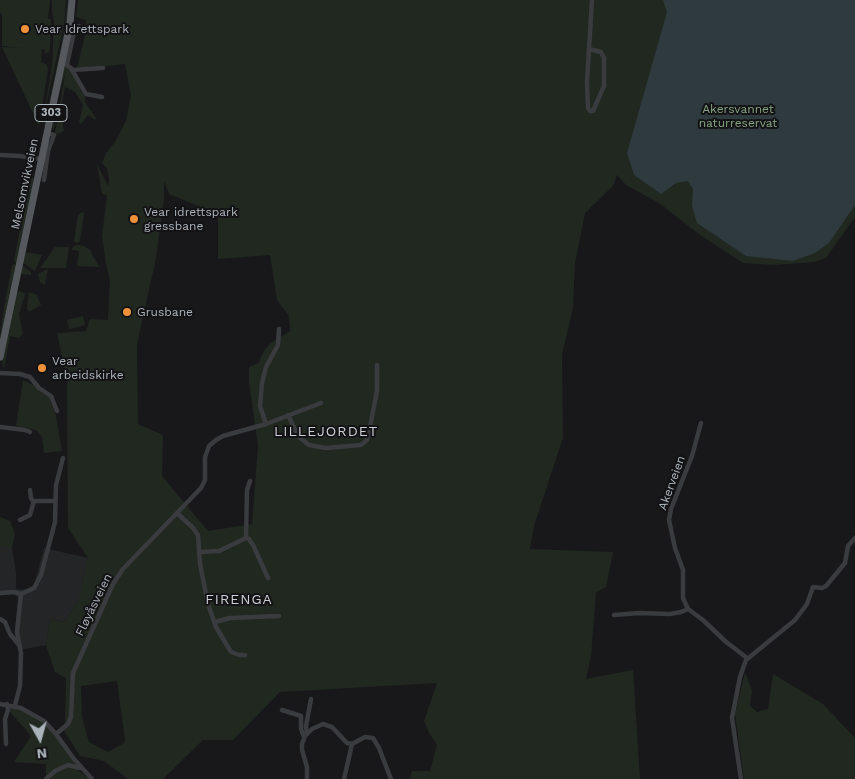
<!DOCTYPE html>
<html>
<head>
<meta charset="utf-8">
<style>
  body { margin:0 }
  #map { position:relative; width:855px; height:779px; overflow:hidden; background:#18181a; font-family:"Work Sans",sans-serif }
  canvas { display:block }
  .north { position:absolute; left:15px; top:714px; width:50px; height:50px; -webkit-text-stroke:4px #131315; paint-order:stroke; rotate:173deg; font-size:14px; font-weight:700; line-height:20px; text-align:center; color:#aab2ba }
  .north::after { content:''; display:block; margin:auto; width:18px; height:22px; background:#aab2ba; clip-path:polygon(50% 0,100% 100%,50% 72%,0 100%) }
</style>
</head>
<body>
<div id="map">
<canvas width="855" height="779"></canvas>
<div class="north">N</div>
</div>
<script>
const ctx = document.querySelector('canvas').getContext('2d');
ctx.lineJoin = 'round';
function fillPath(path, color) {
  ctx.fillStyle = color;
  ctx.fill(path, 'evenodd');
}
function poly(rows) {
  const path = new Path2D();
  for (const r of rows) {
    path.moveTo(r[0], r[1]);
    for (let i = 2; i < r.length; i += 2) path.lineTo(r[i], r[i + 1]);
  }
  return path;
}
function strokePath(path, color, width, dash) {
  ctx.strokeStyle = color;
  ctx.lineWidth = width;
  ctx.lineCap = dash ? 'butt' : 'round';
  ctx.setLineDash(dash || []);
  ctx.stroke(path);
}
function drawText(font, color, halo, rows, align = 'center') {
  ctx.font = font + ' "Work Sans",sans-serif';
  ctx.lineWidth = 4;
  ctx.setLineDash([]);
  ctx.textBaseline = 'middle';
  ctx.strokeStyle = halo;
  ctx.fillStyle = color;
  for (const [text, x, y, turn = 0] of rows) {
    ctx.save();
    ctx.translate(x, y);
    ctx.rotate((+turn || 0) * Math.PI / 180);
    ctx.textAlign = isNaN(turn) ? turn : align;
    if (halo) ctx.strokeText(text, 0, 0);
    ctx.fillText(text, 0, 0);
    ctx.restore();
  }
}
fillPath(poly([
  [0,547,12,547,16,573,16,589,28,590,34,585,44,548,88,558,78,602,64,622,50,619,46,645,19,650,15,632,18,598,14,594,0,596]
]), '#242527');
fillPath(poly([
  [0,0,50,0,48,19,51,19,51,27,50,47,49,53,46,53,45,56,44,49,42,49,41,62,47,65,48,70,39,126,2,47,23,48,2,46,2,14,0,13],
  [52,0,66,0,64,24,42,125,52,66,54,21,52,12],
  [68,0,69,12,46,127,44,126,63,37],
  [78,0,855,0,855,217,826,258,815,262,774,265,743,263,700,235,659,203,626,185,617,175,613,186,585,213,575,263,573,308,562,355,563,438,534,526,530,549,613,552,606,587,596,592,591,657,586,679,633,670,640,779,410,779,412,771,430,771,437,745,429,733,424,721,437,683,280,692,233,740,203,740,163,779,128,779,104,761,80,756,63,729,65,721,66,678,55,672,46,645,50,619,64,622,78,602,88,558,68,528,67,381,57,333,86,331,90,319,108,320,110,280,106,264,102,236,107,195,102,194,97,164,108,186,109,179,107,168,102,163,106,153,115,142,126,121,131,96,125,64,98,67,77,68,86,32,86,20,76,17],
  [164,181,169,194,218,214,218,259,270,255,277,300,289,316,290,331,271,343,265,349,258,363,249,367,249,383,258,445,252,524,208,531,162,476,163,435,138,424,137,344,156,258,164,199],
  [117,681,125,740,124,743,108,752,89,742,82,717,81,686],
  [64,66,69,67,85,97,85,102,96,118,95,120,88,115,81,124,79,122,83,105,75,92,65,87,61,109,63,111,62,120,64,131,59,134,55,133,66,69,57,103,54,129,52,128],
  [30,177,33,178,33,187,0,346,0,335,5,302,12,265,16,264,14,260],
  [82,212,84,213,80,241,77,243,74,241,78,215],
  [76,245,84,246,90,250,99,267,77,266,79,251,72,250,73,247],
  [55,247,69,247,66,268,40,268],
  [24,252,42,255,35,271,23,263,23,266,31,272,31,275,21,274,19,285],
  [48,269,45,285,40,282,38,274],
  [19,291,25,293,25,295,19,314,23,334,19,338,10,336,4,369,2,360,16,292],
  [29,292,37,295,41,305,29,312,27,308],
  [83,316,85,325,69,329,67,320],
  [23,380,33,385,42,393,49,397,56,416,62,451,44,453,42,437,36,430,16,426],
  [0,517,10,521,15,534,12,547,0,547],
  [745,672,752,691,750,706,757,712,768,709,773,674,823,704,855,738,855,779,744,779,735,714],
  [13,708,28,712,48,727,64,746,79,771,89,779,46,779,46,764,14,762,31,736,11,713,9,709]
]), '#202820');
fillPath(poly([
  [663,0,855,0,855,205,829,243,815,253,793,261,746,256,697,223,692,206,693,189,688,181,676,183,661,194,634,175,627,153,667,12]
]), '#2e3a3e');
strokePath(poly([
  [589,49,601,52,604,58,604,86,593,111,590,111,588,108,587,82,592,0],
  [62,62,71,68,86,94,102,97],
  [67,64,75,28,79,26],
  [72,70,103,68],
  [0,155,20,156,41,159],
  [44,180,48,151,54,135,47,133],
  [0,373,20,374,30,377,39,388,51,396,57,411],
  [288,415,298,436,309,445,326,448,361,445,367,440,369,432,377,391,377,365],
  [701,423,692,456,671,509,669,520,675,548,683,570,683,598,688,609,703,620,725,641,747,658],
  [266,424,260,406,262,383,266,367,278,345,279,329],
  [0,427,25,430,30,432],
  [30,490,31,498,33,501,55,501],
  [177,513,193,528,198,535,200,564,208,604,216,627,231,652,239,655,245,655],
  [20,520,30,515,34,501],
  [246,538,247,490,250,481],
  [246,538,249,539,253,545,268,578],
  [199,552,219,551,246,538],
  [0,593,14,592,21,594],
  [614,615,639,613,670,614,681,612,688,609],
  [0,619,5,622,10,634,19,645],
  [215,622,230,618,279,616],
  [0,704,21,708,44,721,56,734,74,759,92,779],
  [15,705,20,686,21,653,17,632,21,594,34,588,41,575,55,522,56,485,63,458],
  [282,710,301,716,301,729,304,737],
  [56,734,68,724,71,717,73,673,113,584,123,569,201,488,205,480,205,457,209,446,216,440,223,436,266,424,321,403],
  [307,734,306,726,311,699],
  [6,744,5,719,8,710,7,704],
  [46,779,55,771,68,765,80,768],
  [307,779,307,767,302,750,302,744,305,736,312,729,323,724,332,727,347,743,352,744,365,737,373,738,379,748,391,779],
  [344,779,352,744],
  [741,779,732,718,740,677,746,660,795,620,807,604,813,587,822,588,826,586,845,563,848,546,855,538]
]), '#393b3f', 4.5);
strokePath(poly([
  [0,357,62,62,70,24,72,0]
]), '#55595e', 7);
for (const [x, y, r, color] of [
  [25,29,5,"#ef913b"],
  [134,219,5,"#ef913b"],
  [127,312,5,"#ef913b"],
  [42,368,5,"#ef913b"]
]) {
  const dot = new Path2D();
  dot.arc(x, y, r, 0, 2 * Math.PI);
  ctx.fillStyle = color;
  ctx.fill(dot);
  strokePath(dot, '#131315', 2);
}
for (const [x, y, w] of [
  [51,113,32]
]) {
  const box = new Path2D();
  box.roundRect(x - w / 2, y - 8.5, w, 17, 4);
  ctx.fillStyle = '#131315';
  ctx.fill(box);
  strokePath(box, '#aab2ba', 1);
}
drawText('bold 11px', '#aab2ba', null, [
  ["303",51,113]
]);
drawText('12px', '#aab2ba', '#131315', [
  ["Vear Idrettspark",35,29],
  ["Vear idrettspark",144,212],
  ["gressbane",144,226],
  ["Grusbane",137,312],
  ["Vear",52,361],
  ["arbeidskirke",52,375]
], 'left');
drawText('12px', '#86a482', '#131315', [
  ["Akersvannet",738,109],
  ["naturreservat",738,123]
]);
drawText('12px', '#aab2ba', '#131315', [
  ["Melsomvikveien",25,184,-78],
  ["Akerveien",672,483,-70],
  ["Fløyåsveien",94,605,-64]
]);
ctx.letterSpacing = '1px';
drawText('14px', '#cbd0d6', '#131315', [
  ["LILLEJORDET",326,432],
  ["FIRENGA",239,600]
]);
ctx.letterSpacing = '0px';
</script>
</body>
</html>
